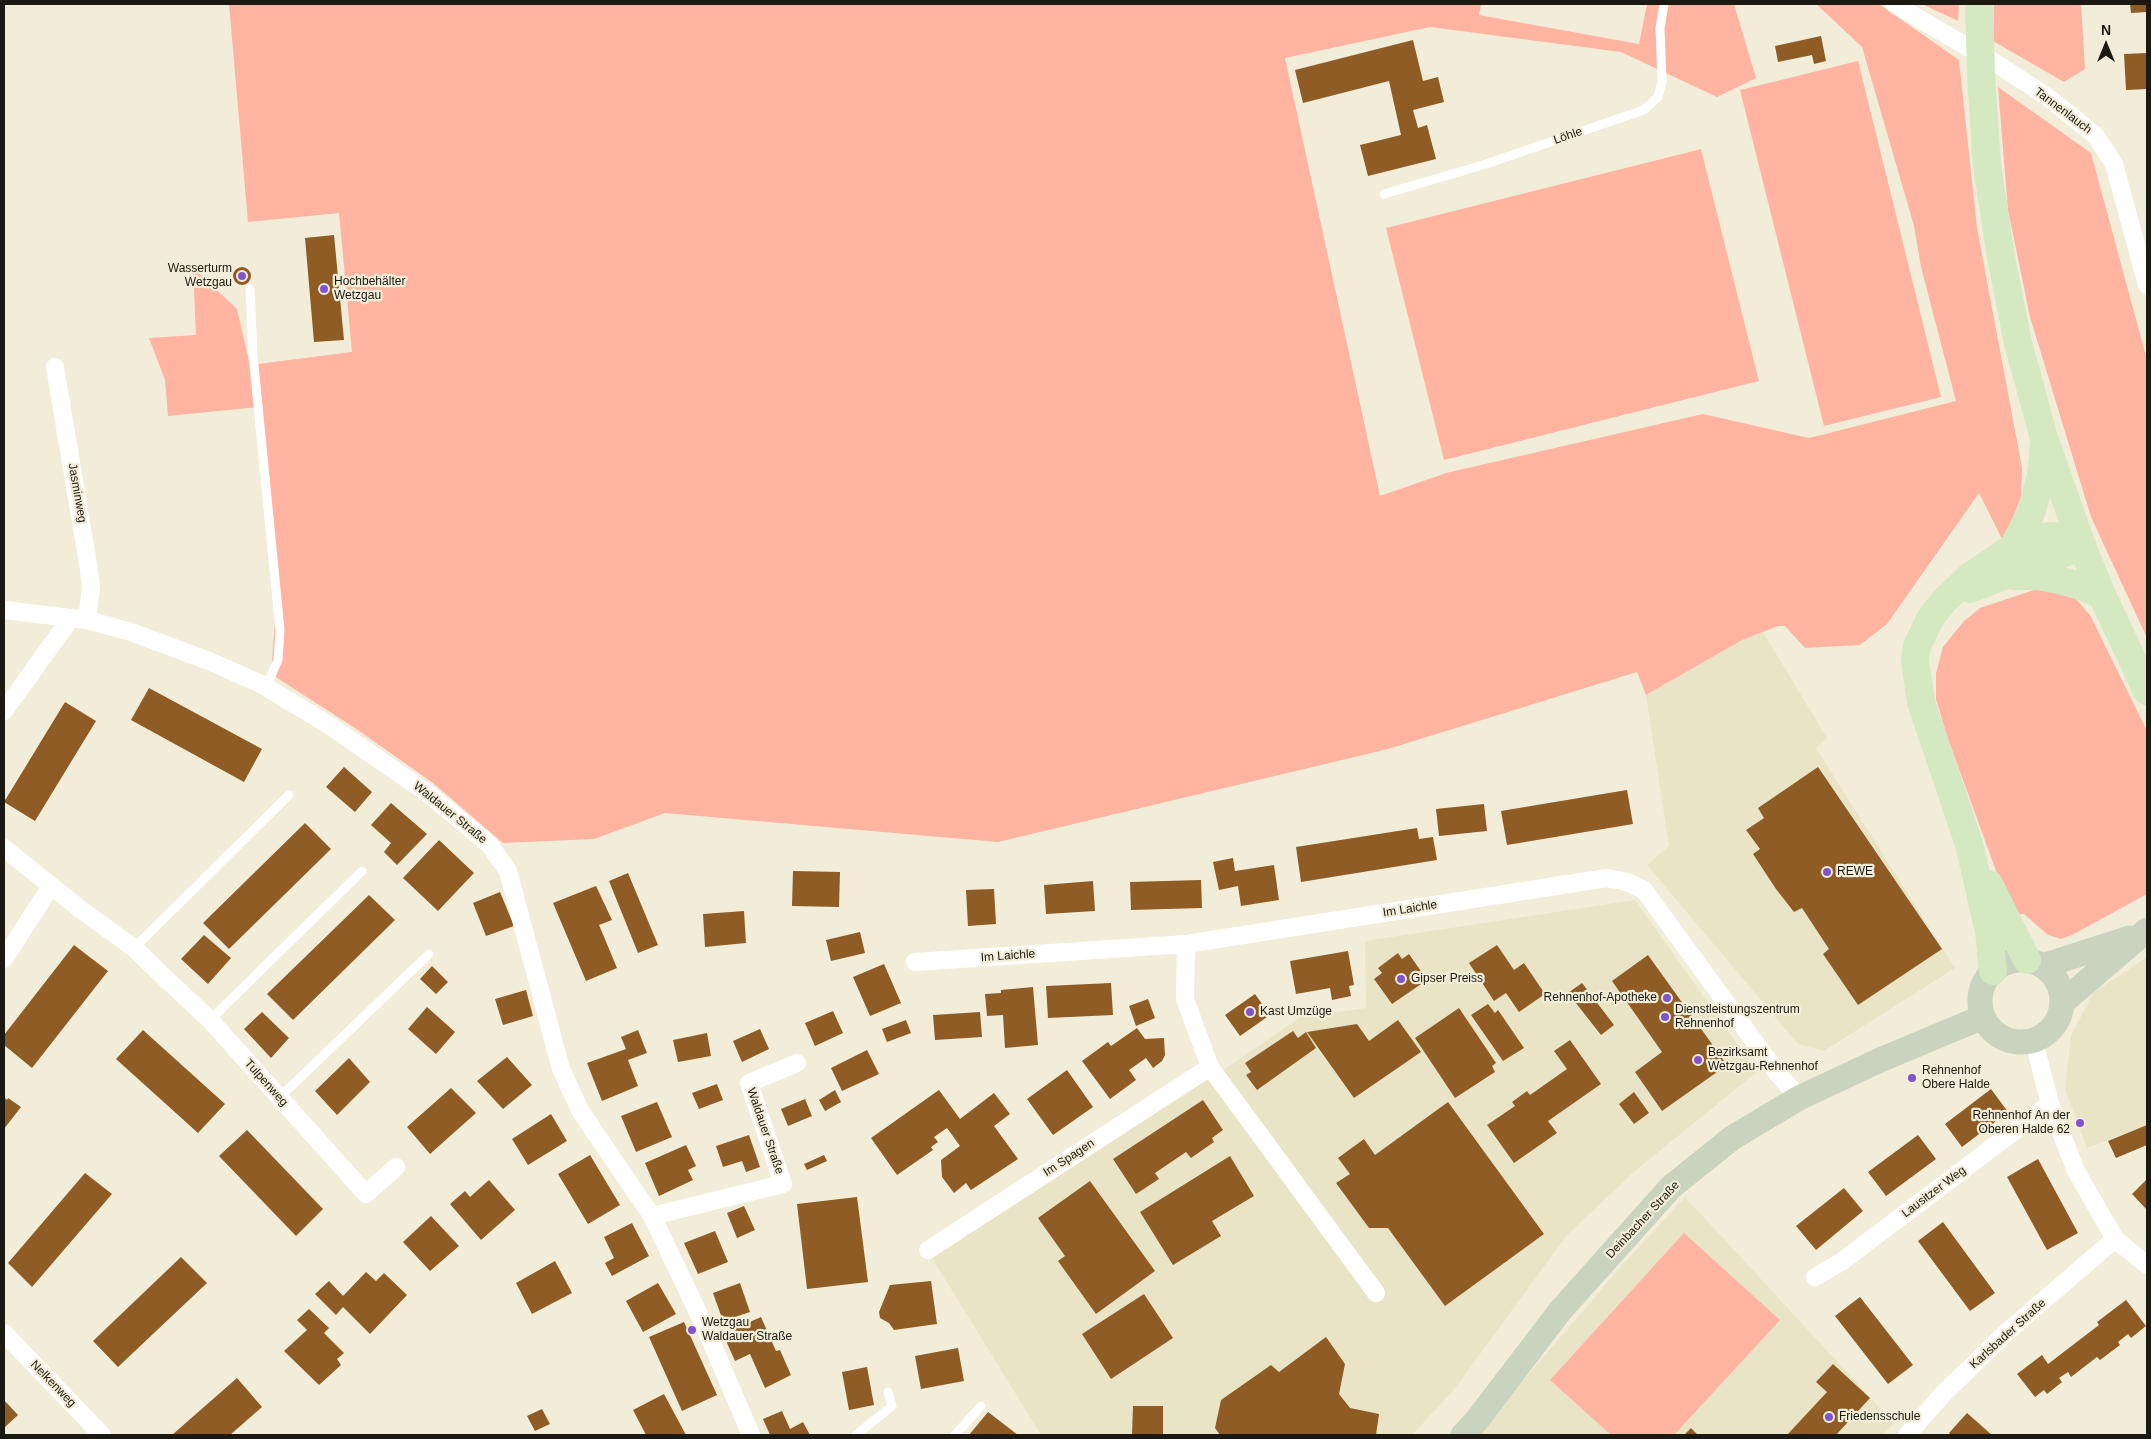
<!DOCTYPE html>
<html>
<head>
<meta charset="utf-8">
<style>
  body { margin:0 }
  #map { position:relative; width:2151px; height:1439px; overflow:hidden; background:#f2edd8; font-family:Helvetica,sans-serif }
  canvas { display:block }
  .frame { position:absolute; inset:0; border:5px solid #1b1911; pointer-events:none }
  .north { position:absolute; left:2081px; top:20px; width:50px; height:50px; -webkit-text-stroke:4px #f2edd8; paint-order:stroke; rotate:0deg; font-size:14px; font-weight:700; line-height:20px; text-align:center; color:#1b1911 }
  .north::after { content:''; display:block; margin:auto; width:18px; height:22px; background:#1b1911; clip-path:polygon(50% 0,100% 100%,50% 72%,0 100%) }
</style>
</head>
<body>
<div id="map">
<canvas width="2151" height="1439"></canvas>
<div class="frame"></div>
<div class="north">N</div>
</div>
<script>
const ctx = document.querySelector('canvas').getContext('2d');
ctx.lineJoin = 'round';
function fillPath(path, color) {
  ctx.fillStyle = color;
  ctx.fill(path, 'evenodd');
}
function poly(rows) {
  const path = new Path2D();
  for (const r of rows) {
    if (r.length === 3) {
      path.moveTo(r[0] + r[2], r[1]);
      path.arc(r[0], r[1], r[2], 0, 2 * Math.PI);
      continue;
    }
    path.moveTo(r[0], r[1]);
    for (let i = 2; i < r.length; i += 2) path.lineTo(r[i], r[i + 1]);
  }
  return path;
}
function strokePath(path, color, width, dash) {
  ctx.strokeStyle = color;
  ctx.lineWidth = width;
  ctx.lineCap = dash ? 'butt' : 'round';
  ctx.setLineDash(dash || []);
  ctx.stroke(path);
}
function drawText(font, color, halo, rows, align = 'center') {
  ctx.font = font + ' Helvetica,sans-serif';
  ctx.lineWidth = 4.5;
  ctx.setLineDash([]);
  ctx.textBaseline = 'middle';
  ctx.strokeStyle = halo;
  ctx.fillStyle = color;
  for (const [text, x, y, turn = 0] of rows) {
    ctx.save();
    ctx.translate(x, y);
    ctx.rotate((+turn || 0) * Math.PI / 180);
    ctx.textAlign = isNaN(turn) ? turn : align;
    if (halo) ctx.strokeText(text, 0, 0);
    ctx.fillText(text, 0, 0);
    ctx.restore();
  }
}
fillPath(poly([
  [1763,632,1827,738,1816,748,1955,968,1824,1051,1798,1044,1647,865,1669,846,1646,695,1742,640],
  [1635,900,1757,1072,1636,1170,1567,1235,1453,1391,1412,1435,1041,1435,932,1258,1229,1066,1301,1017,1366,1008,1365,941],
  [2147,957,2147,1125,2087,1148,2065,1089,2071,1036,2093,993],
  [1685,1197,1894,1423,1883,1435,1473,1435,1514,1391,1624,1263]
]), '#eae4c7');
fillPath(poly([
  [229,4,1481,4,1479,15,1639,44,1647,4,1734,4,1756,78,1717,97,1621,52,1430,27,1285,58,1380,496,1446,473,1703,414,1809,438,1956,401,1921,267,1914,226,1862,47,1816,4,1879,4,1959,60,1977,228,2022,468,2021,498,2003,541,1979,493,1887,624,1860,645,1805,648,1785,626,1778,626,1742,640,1646,695,1637,672,1388,749,998,842,665,813,594,839,503,843,433,783,355,728,271,674,275,621,258,407,168,416,165,380,149,338,196,335,193,268,237,309,250,365,352,352,339,213,248,222],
  [1922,4,1959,4,1958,21],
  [1994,4,2081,4,2085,69,2064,82,1993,41],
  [1858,61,1941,397,1824,426,1740,90],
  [1998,87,2091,153,2147,360,2147,638,2091,517,2030,317,2008,210],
  [1701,149,1759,381,1444,460,1386,228],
  [2034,590,2056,591,2074,597,2090,615,2147,731,2147,894,2072,935,2061,939,2048,935,2024,914,2012,915,1947,736,1936,699,1936,673,1943,647,1964,621,1980,608],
  [1684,1233,1780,1320,1674,1435,1611,1435,1550,1380]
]), '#ffb4a2');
fillPath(poly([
  [2130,4,2147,4,2147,12,2131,13],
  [1821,36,1826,61,1814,64,1812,55,1778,62,1775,46],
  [1413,40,1423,81,1438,77,1444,102,1413,110,1418,128,1427,125,1436,159,1368,176,1360,145,1401,135,1389,81,1303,103,1295,70],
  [2147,53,2147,89,2126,90,2124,54],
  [334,235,344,340,314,342,305,238],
  [242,276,9],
  [149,688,262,749,244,782,131,720],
  [65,702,96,721,35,821,4,802],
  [344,767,372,792,355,812,326,787],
  [1818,767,1942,949,1858,1005,1823,954,1829,949,1802,908,1794,912,1776,889,1753,854,1760,849,1746,830,1764,818,1758,808],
  [1627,790,1633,824,1507,845,1501,811],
  [391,803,427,834,397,865,384,852,391,843,371,825],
  [1484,804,1487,831,1439,836,1436,809],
  [305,823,331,849,229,949,203,923],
  [1417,828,1419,839,1433,837,1437,860,1301,882,1296,847],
  [439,840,474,873,438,911,403,878],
  [1233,858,1235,871,1274,865,1279,900,1241,906,1238,886,1219,890,1213,862],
  [793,871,840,872,839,907,792,906],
  [628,873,658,945,638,953,609,881],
  [1201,880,1202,908,1131,910,1130,882],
  [1093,881,1095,911,1046,914,1044,885],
  [596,886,612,920,599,925,617,968,586,981,553,903],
  [994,889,996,924,968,926,966,890],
  [500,892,514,926,486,936,473,903],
  [369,895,395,920,293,1020,267,994],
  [744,911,746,943,705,947,703,914],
  [860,932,865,953,831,961,826,940],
  [204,935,231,958,208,984,181,959],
  [74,945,108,971,32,1068,4,1045,4,1035],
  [1497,945,1514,970,1524,963,1545,994,1519,1012,1506,993,1494,1001,1469,963],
  [1348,951,1354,985,1349,986,1351,996,1332,1000,1330,988,1296,994,1290,961],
  [1398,953,1402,959,1409,954,1427,980,1392,1004,1374,979,1382,973,1378,968],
  [1648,955,1727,1065,1662,1111,1635,1072,1662,1052,1612,981],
  [884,964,901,1003,870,1016,853,977],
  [432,966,448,982,436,994,420,979],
  [1111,983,1113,1015,1048,1018,1046,986],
  [1582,983,1614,1025,1601,1035,1568,993],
  [1033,987,1038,1045,1005,1048,1003,1015,987,1016,985,994,1001,993,1001,990],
  [526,990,533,1016,503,1025,495,999],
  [1255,994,1270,1015,1240,1036,1225,1015],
  [1148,999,1155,1018,1136,1026,1129,1006],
  [1488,1004,1495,1013,1498,1010,1524,1048,1503,1061,1471,1015],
  [427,1007,455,1032,436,1054,408,1029],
  [1459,1008,1496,1063,1492,1066,1495,1072,1455,1098,1415,1038],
  [833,1011,843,1033,815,1046,805,1023],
  [262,1012,289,1038,271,1058,244,1029],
  [980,1012,982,1037,935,1040,933,1015],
  [906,1020,911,1033,887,1042,882,1029],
  [1398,1020,1421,1052,1354,1098,1307,1032,1357,1024,1369,1041],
  [1137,1028,1145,1039,1164,1038,1165,1055,1162,1061,1153,1068,1146,1058,1129,1070,1136,1080,1110,1099,1082,1061,1108,1042,1111,1046],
  [760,1029,769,1049,742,1062,733,1041],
  [143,1030,225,1104,198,1133,116,1059],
  [638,1030,647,1053,628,1060,638,1086,602,1101,587,1063,626,1049,621,1037],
  [1293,1031,1298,1038,1306,1032,1316,1048,1257,1090,1246,1075,1251,1072,1245,1063],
  [707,1033,711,1056,678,1062,673,1040],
  [1570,1040,1601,1084,1548,1121,1557,1133,1514,1163,1487,1125,1515,1106,1512,1102,1527,1091,1530,1095,1567,1069,1554,1051],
  [867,1050,879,1074,842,1091,831,1068],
  [507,1057,532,1085,503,1109,477,1081],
  [349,1058,370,1082,337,1115,315,1091],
  [1067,1070,1093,1107,1053,1135,1027,1099],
  [717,1084,723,1100,699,1109,692,1093],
  [451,1088,476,1113,430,1154,407,1127],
  [1991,1089,2008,1112,1962,1147,1945,1124],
  [835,1090,841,1102,825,1111,819,1100],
  [939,1090,960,1119,994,1093,1010,1114,994,1126,1018,1159,971,1190,966,1183,954,1193,942,1177,941,1160,960,1146,947,1128,934,1137,938,1142,931,1147,933,1150,897,1175,871,1138],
  [1634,1092,1649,1113,1634,1124,1619,1104],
  [4,1097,7,1100,8,1098,21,1107,4,1129],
  [805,1099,812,1116,788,1126,781,1109],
  [1203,1100,1223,1130,1212,1138,1214,1142,1191,1158,1186,1152,1155,1173,1159,1179,1136,1194,1113,1159],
  [657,1102,672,1137,636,1152,621,1116],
  [1448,1102,1544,1234,1445,1306,1388,1228,1369,1228,1336,1183,1350,1174,1338,1158,1364,1139,1375,1155],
  [551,1114,567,1141,528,1165,512,1139],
  [2147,1125,2147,1145,2116,1158,2108,1141],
  [247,1130,323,1209,296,1236,219,1156],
  [749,1135,760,1167,746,1172,742,1161,723,1167,716,1146],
  [1918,1135,1936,1159,1886,1196,1868,1172],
  [686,1145,696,1166,688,1170,693,1180,659,1196,645,1163],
  [590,1155,620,1205,588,1224,558,1174],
  [824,1155,827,1161,807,1170,804,1164],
  [1230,1156,1254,1196,1212,1221,1221,1236,1173,1265,1140,1212],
  [2038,1159,2078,1233,2047,1250,2007,1177],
  [85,1173,112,1194,32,1287,8,1263],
  [2147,1179,2147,1210,2132,1194],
  [489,1180,515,1210,481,1240,450,1204,465,1191,470,1197],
  [1090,1181,1155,1271,1096,1314,1058,1261,1065,1256,1038,1218],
  [1844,1188,1863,1211,1816,1250,1796,1226],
  [857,1197,868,1282,807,1289,797,1204],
  [744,1206,755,1230,737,1238,727,1213],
  [431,1216,459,1246,430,1271,403,1242],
  [1943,1222,1995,1293,1970,1311,1918,1241],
  [632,1223,649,1256,612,1276,605,1263,614,1258,604,1237],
  [715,1231,728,1262,698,1274,684,1243],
  [181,1257,207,1283,118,1367,93,1341],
  [555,1261,572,1293,532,1314,516,1283],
  [366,1272,376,1281,384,1273,407,1295,370,1334,343,1307,336,1315,315,1294,329,1281,343,1296],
  [931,1281,937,1324,894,1330,889,1323,880,1318,879,1312,890,1285],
  [658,1283,676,1314,643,1332,626,1301],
  [740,1283,750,1312,723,1321,713,1293],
  [1144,1294,1173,1338,1111,1379,1082,1334],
  [1860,1297,1913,1365,1888,1384,1835,1316],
  [2126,1300,2146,1326,2131,1338,2128,1334,2118,1342,2120,1345,2100,1360,2097,1357,2071,1377,2068,1372,2059,1378,2062,1382,2047,1394,2044,1390,2035,1397,2017,1374,2042,1355,2048,1364,2099,1325,2097,1322],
  [309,1309,329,1328,324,1333,344,1353,337,1359,341,1365,319,1385,284,1351,307,1330,297,1320],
  [761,1317,776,1351,780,1350,791,1375,765,1388,750,1354,735,1361,723,1334],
  [684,1322,717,1395,682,1411,649,1337],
  [1326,1337,1345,1364,1339,1394,1350,1408,1379,1414,1376,1435,1220,1435,1215,1428,1221,1400,1271,1365,1279,1372],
  [958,1348,964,1381,921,1389,915,1356],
  [1833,1364,1870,1398,1836,1435,1787,1435,1827,1392,1816,1382],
  [867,1367,874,1405,849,1410,842,1372],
  [237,1378,262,1407,230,1435,172,1435],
  [664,1394,686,1435,646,1435,633,1410],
  [4,1400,18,1415,4,1428],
  [1133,1406,1163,1406,1163,1435,1132,1435],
  [542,1409,550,1424,535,1431,527,1416],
  [782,1411,790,1429,803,1422,810,1435,770,1435,763,1419],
  [988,1412,1018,1435,969,1435],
  [1967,1413,1992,1435,1951,1435,1949,1433],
  [1691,1428,1698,1435,1684,1435]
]), '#8e5c24');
strokePath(poly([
  [1384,194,1483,165,1644,110,1658,97,1662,82,1660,28,1664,4],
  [250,289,253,355,280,630,278,660,266,687],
  [134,948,289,795],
  [210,1020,362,871],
  [279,1098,429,954],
  [856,1435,892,1406,888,1392],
  [955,1435,981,1406]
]), '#fff', 9);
strokePath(poly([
  [1894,4,2002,67,2049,98,2096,136,2114,164,2147,285],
  [55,367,89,570,91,587,87,620],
  [4,610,87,620,131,632,209,661,261,684,329,725,426,792,489,844,508,871,561,1069,581,1112,652,1216,705,1327,751,1435],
  [4,711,71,618],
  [4,848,80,909,134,948,164,977,210,1020,366,1194,396,1167],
  [4,959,51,886],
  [915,962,1186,944,1607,878,1627,882,1644,890,1778,1074,1799,1098],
  [2034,1041,2050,1104,2076,1171,2115,1239,2147,1265],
  [1210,1067,1376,1293],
  [652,1216,783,1184,749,1083,797,1063],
  [928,1250,1210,1067,1185,999,1186,944],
  [1815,1277,1841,1262,2050,1104],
  [4,1333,102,1435],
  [1907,1435,1942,1395,2008,1331,2115,1239]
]), '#fff', 18);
strokePath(poly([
  [2021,1001,41],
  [2043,966,2130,938],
  [2063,1002,2147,930],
  [1463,1435,1477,1420,1560,1311,1671,1187,1732,1138,1799,1098,1880,1060,1983,1017]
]), '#cad2c0', 25);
strokePath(poly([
  [1979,4,1981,75,1987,166,2001,257,2018,343,2044,438,2082,546,2102,595,2147,691],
  [2013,547,2031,513,2041,476,2044,444],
  [2014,576,2037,576,2059,580,2081,586,2102,595],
  [1970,589,2082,546],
  [1989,884,2027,960],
  [1993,971,1989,931,1969,844,1921,702,1915,660,1917,646,1931,617,1944,601,1969,577,2013,547,2032,540,2049,536,2066,537,2082,546]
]), '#d4e8c2', 28);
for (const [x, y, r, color] of [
  [242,276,5,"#8154cd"],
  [324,289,5,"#8154cd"],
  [1827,872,5,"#8154cd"],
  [1401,979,5,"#8154cd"],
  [1667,998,5,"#8154cd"],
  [1250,1012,5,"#8154cd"],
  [1665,1017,5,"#8154cd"],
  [1698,1060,5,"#8154cd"],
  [1912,1078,5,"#8154cd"],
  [2080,1123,5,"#8154cd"],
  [692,1330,5,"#8154cd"],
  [1829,1417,5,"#8154cd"]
]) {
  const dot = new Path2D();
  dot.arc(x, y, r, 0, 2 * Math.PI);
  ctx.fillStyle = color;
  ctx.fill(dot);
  strokePath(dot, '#f2edd8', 2);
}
drawText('12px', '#1b1911', '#f2edd8', [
  ["Tannenlauch",2063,111,37],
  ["Löhle",1568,136,-19],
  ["Jasminweg",77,493,80],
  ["Waldauer Straße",450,813,39],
  ["Im Laichle",1410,909,-9],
  ["Im Laichle",1008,956,-4],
  ["Tulpenweg",266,1083,48],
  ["Waldauer Straße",765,1131,71],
  ["Im Spagen",1069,1158,-33],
  ["Lausitzer Weg",1934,1192,-37],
  ["Deinbacher Straße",1643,1220,-47],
  ["Karlsbader Straße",2008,1334,-42],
  ["Nelkenweg",53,1384,46]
]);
drawText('12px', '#1b1911', '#f2edd8', [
  ["Wasserturm",232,269,"right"],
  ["Wetzgau",232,283,"right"],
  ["Hochbehälter",334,282],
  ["Wetzgau",334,296],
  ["REWE",1837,872],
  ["Gipser Preiss",1411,979],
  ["Rehnenhof-Apotheke",1657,998,"right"],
  ["Dienstleistungszentrum",1675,1010],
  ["Rehnenhof",1675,1024],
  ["Kast Umzüge",1260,1012],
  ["Bezirksamt",1708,1053],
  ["Wetzgau-Rehnenhof",1708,1067],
  ["Rehnenhof",1922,1071],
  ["Obere Halde",1922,1085],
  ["Rehnenhof An der",2070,1116,"right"],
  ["Oberen Halde 62",2070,1130,"right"],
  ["Wetzgau",702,1323],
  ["Waldauer Straße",702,1337],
  ["Friedensschule",1839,1417]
], 'left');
</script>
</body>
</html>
